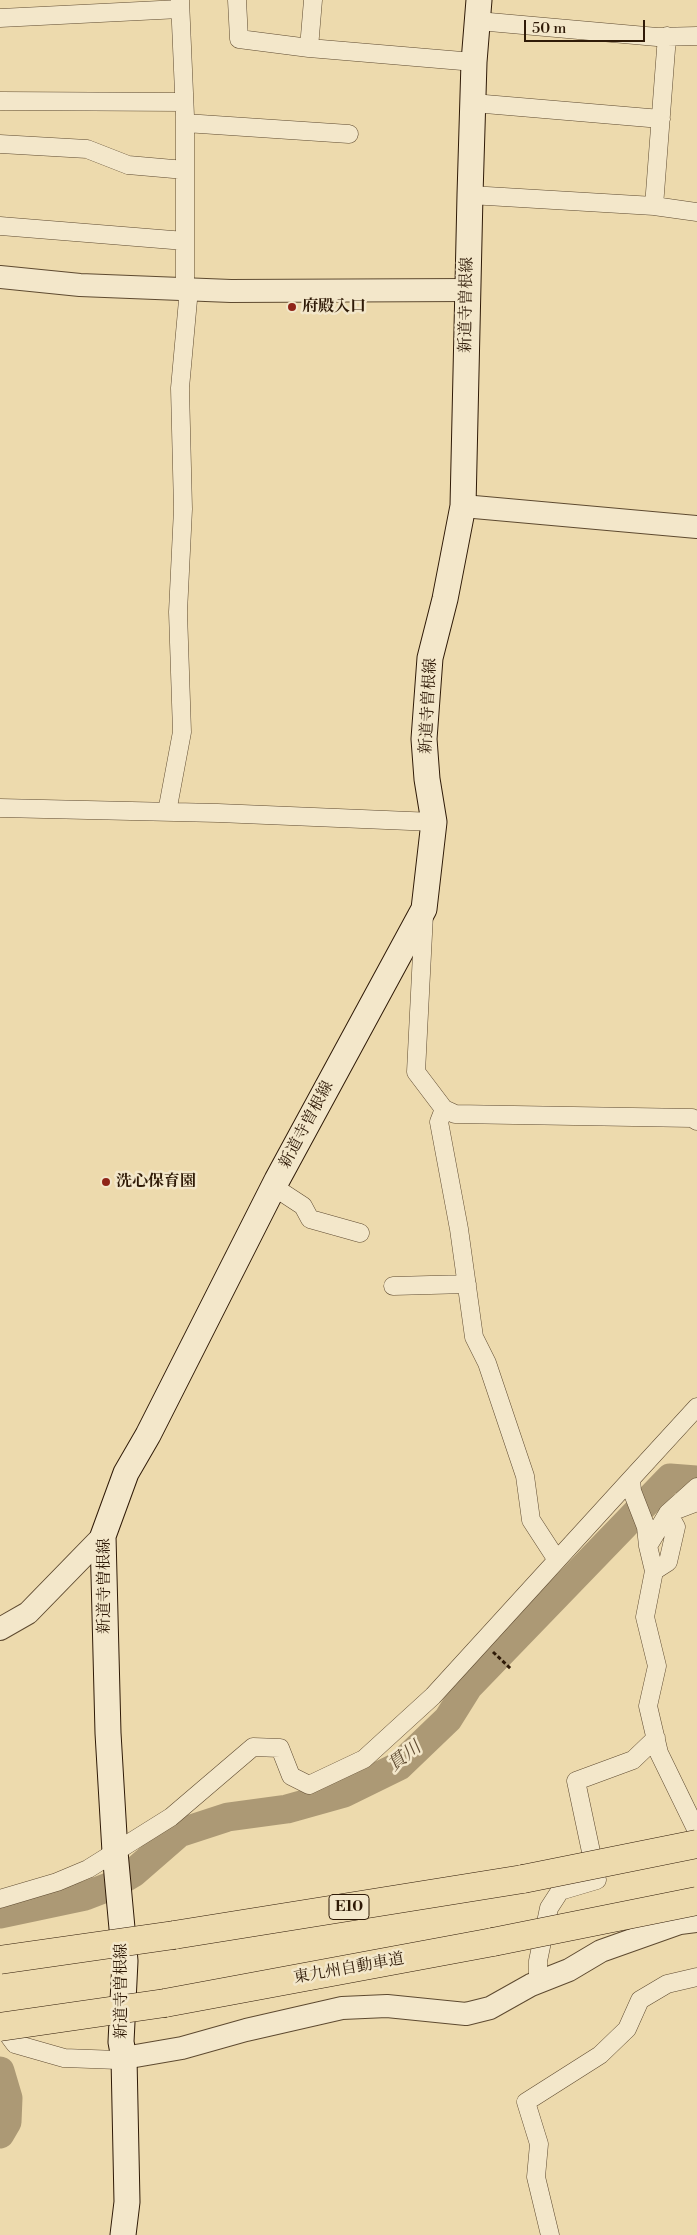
<!DOCTYPE html>
<html>
<head>
<meta charset="utf-8">
<style>
  body { margin:0 }
  #map { position:relative; width:697px; height:2235px; overflow:hidden; background:#eddaad; font-family:"Libre Bodoni",serif }
  canvas { display:block }
  .scale { position:absolute; left:524px; top:20px; width:121px; height:22px; box-sizing:border-box; border:2px solid #2f1a07; border-top:0; padding-left:6px; font-size:15px; line-height:18px; white-space:nowrap; color:#2f1a07; -webkit-text-stroke:4px #f3e7ca; paint-order:stroke }
</style>
</head>
<body>
<div id="map">
<canvas width="697" height="2235"></canvas>
<div class="scale">50 m</div>
</div>
<script>
const ctx = document.querySelector('canvas').getContext('2d');
ctx.lineJoin = 'round';
function poly(rows) {
  const path = new Path2D();
  for (const r of rows) {
    path.moveTo(r[0], r[1]);
    for (let i = 2; i < r.length; i += 2) path.lineTo(r[i], r[i + 1]);
  }
  return path;
}
function strokePath(path, color, width, dash) {
  ctx.strokeStyle = color;
  ctx.lineWidth = width;
  ctx.lineCap = dash ? 'butt' : 'round';
  ctx.setLineDash(dash || []);
  ctx.stroke(path);
}
function drawText(font, color, halo, rows, align = 'center') {
  ctx.font = font + ' "Libre Bodoni","Noto Serif JP",serif';
  ctx.lineWidth = 5;
  ctx.setLineDash([]);
  ctx.textBaseline = 'middle';
  ctx.strokeStyle = halo;
  ctx.fillStyle = color;
  for (const [text, x, y, turn = 0] of rows) {
    ctx.save();
    ctx.translate(x, y);
    ctx.rotate((+turn || 0) * Math.PI / 180);
    ctx.textAlign = isNaN(turn) ? turn : align;
    if (halo) ctx.strokeText(text, 0, 0);
    ctx.fillText(text, 0, 0);
    ctx.restore();
  }
}
strokePath(poly([
  [0,1914,85,1896,111,1886,133,1873,179,1833,228,1817,287,1809,344,1793,399,1766,448,1719,468,1687,670,1478,697,1480],
  [0,2071,8,2098,7,2122,0,2134]
]), '#ac9975', 29);
const minor = poly([
  [237,0,239,39,309,48],
  [313,0,309,48,474,62],
  [0,18,180,9],
  [478,21,657,37,697,36],
  [0,101,184,102],
  [473,103,661,119],
  [185,123,349,134],
  [0,144,87,149,128,165,185,170],
  [470,195,654,206,667,36],
  [654,206,697,212],
  [0,226,185,241],
  [0,808,218,813,434,822],
  [167,812,182,732,178,612,183,509,180,388,188,300,185,290,185,116,180,0],
  [424,914,416,1072,444,1109,455,1114,692,1118,697,1121],
  [444,1109,439,1122,459,1229,474,1337,487,1363,525,1476,531,1520,557,1560],
  [274,1187,303,1206,310,1219,360,1233],
  [393,1286,467,1284],
  [697,1407,631,1479,632,1491,646,1527,648,1546,654,1571,645,1617,657,1666,648,1706,659,1753,697,1831],
  [648,1546,668,1513,697,1487],
  [654,1571,668,1562,676,1527,668,1513,697,1502],
  [0,1899,57,1882,88,1869,171,1817,253,1747,280,1748,291,1776,309,1785,364,1759,433,1696,631,1479],
  [538,1982,538,1961,549,1908,560,1891,597,1880,576,1781,633,1760,656,1738],
  [0,2024,15,2044,64,2058,118,2060,124,2058],
  [550,2235,536,2177,539,2144,526,2102,600,2055,627,2029,640,2000,667,1984,697,1977]
]);
const tertiary = poly([
  [0,277,80,285,231,291,467,290],
  [463,506,697,527],
  [0,1629,28,1613,103,1536],
  [124,2058,182,2048,246,2030,342,2008,387,2006,466,2014,490,2008,531,1985,569,1970,601,1951,680,1923,697,1921]
]);
const secondary = poly([
  [123,2235,127,2202,124,2058,121,2042,125,1961,115,1852,108,1733,103,1536,126,1473,148,1435,277,1180,424,909,434,822,427,779,424,739,430,658,445,599,463,506,470,195,474,62,479,0]
]);
const motorway = poly([
  [174,1935,523,1879],
  [165,2003,493,1942]
]);
strokePath(minor, '#5e4a30', 19);
strokePath(tertiary, '#5e4a30', 24);
strokePath(secondary, '#2f1a07', 27);
strokePath(motorway, '#2f1a07', 29);
strokePath(poly([
  [493,1652,511,1669]
]), '#2f1a07', 3, [4, 2.5]);
strokePath(minor, '#f3e7ca', 18);
strokePath(tertiary, '#f3e7ca', 22);
strokePath(secondary, '#f3e7ca', 25);
strokePath(motorway, '#eddaad', 28);
const motorwayBridge = poly([
  [523,1879,697,1844],
  [493,1942,697,1901],
  [0,1960,174,1935],
  [0,2027,165,2003]
]);
strokePath(motorwayBridge, '#2f1a07', 29, []);
strokePath(motorwayBridge, '#eddaad', 28);
for (const [x, y, r, color] of [
  [292,307,5,"#8f2418"],
  [106,1182,5,"#8f2418"]
]) {
  const dot = new Path2D();
  dot.arc(x, y, r, 0, 2 * Math.PI);
  ctx.fillStyle = color;
  ctx.fill(dot);
  strokePath(dot, '#f3e7ca', 2);
}
for (const [x, y, w] of [
  [349,1907,40]
]) {
  const box = new Path2D();
  box.roundRect(x - w / 2, y - 12.5, w, 25, 4);
  ctx.fillStyle = '#f3e7ca';
  ctx.fill(box);
  strokePath(box, '#2f1a07', 1);
}
drawText('bold 15px', '#2f1a07', null, [
  ["E10",349,1907]
]);
drawText('16px', '#2f1a07', '#f3e7ca', [
  ["新道寺曽根線",467,305,-89],
  ["新道寺曽根線",429,706,-87],
  ["新道寺曽根線",307,1125,-62],
  ["新道寺曽根線",105,1586,-90],
  ["東九州自動車道",349,1969,-10],
  ["新道寺曽根線",122,1991,-90]
]);
drawText('bold 16px', '#2f1a07', '#f3e7ca', [
  ["府殿入口",302,307],
  ["洗心保育園",116,1182]
], 'left');
drawText('italic 18px', '#614d33', '#f3e7ca', [
  ["貫川",405,1757,-38]
]);
</script>
</body>
</html>
